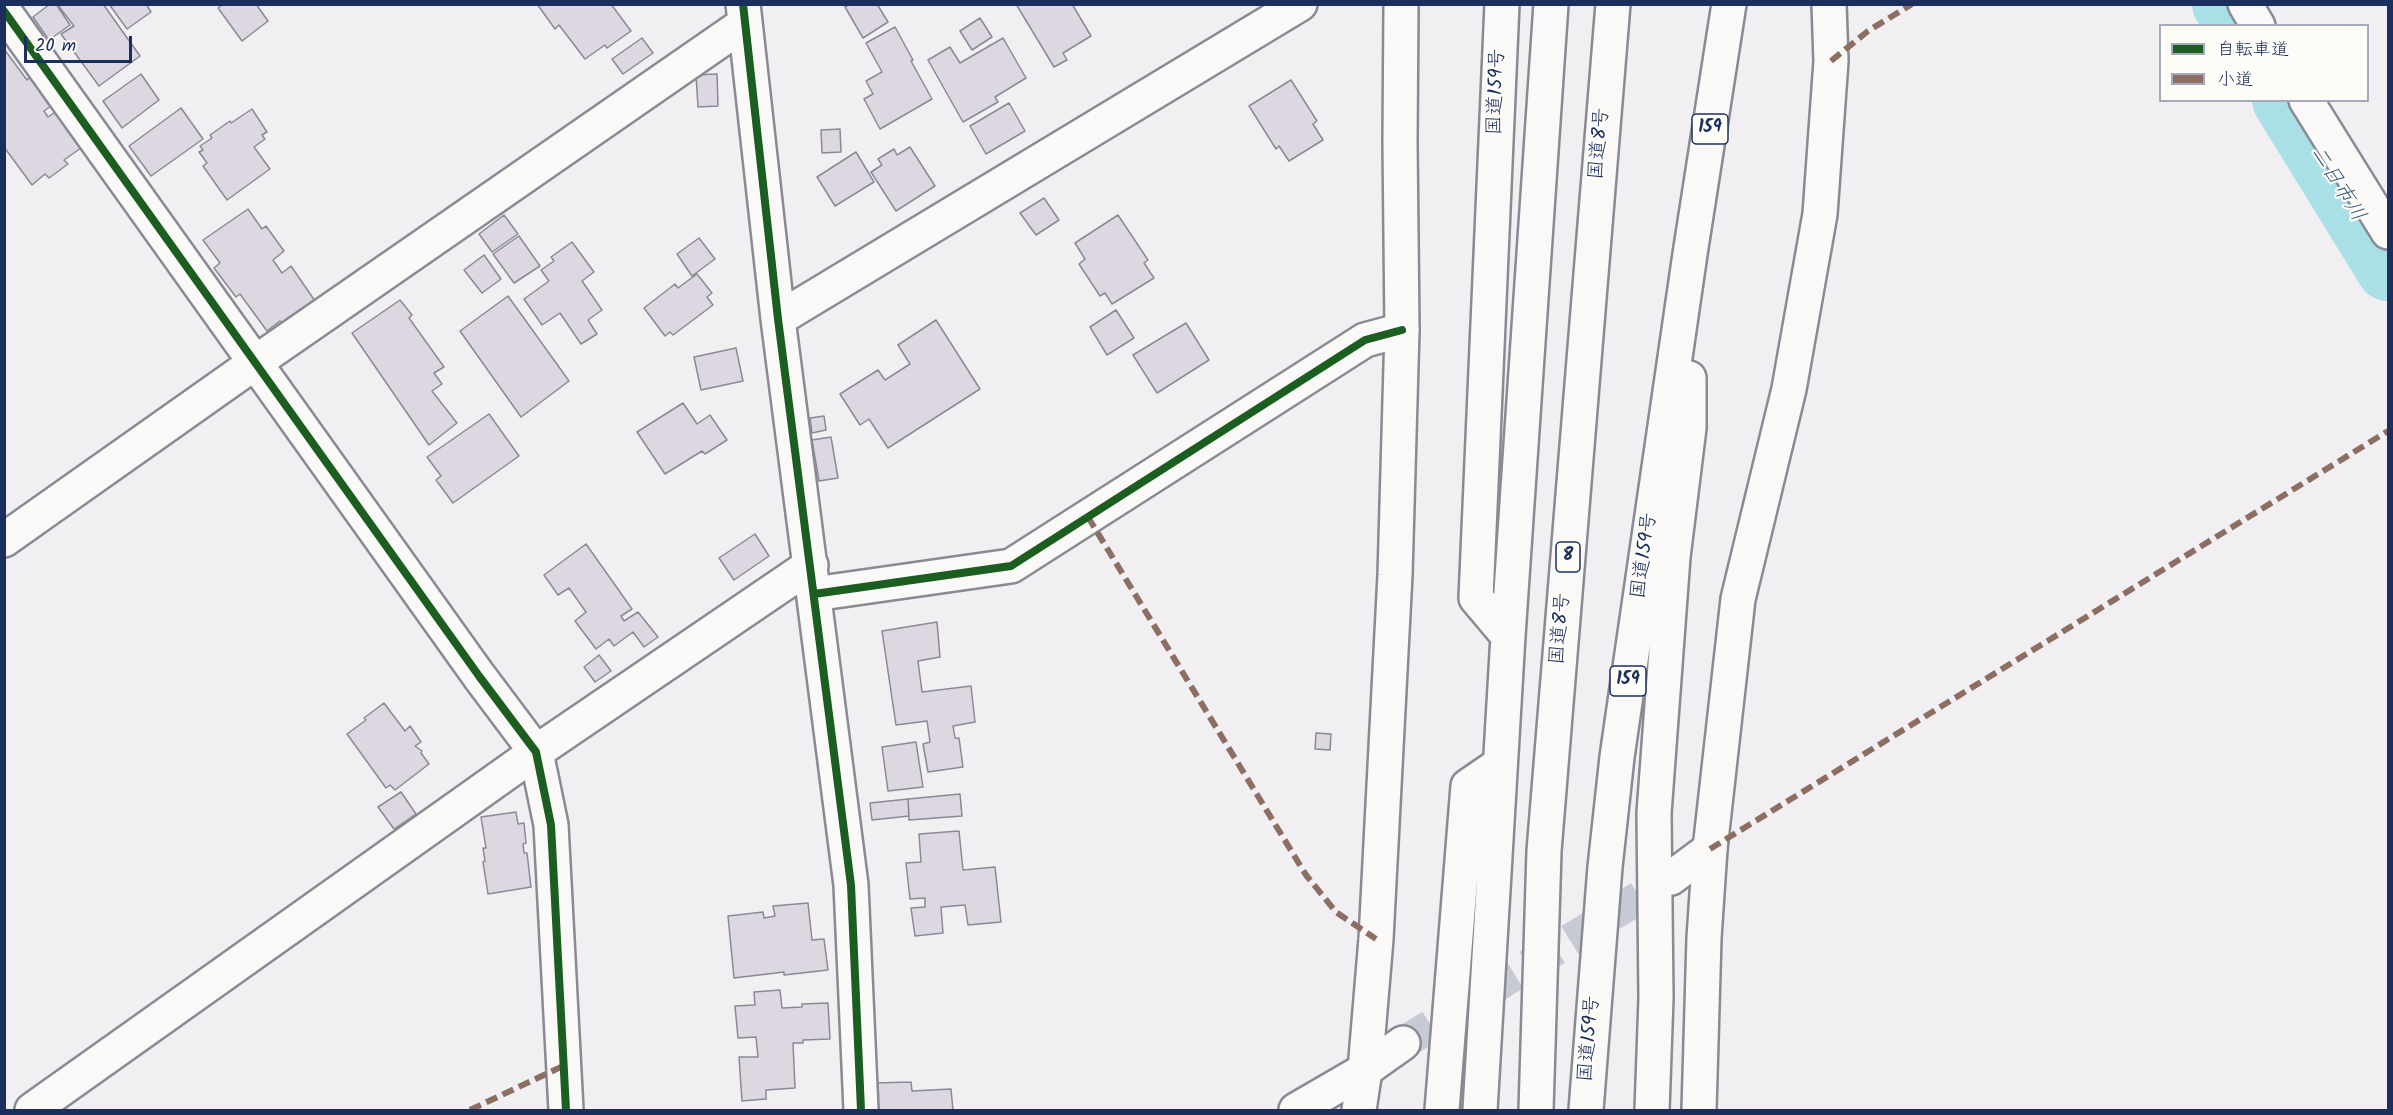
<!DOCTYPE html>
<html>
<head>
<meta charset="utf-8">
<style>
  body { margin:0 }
  #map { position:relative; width:2393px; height:1115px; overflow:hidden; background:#f2eff2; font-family:Kalam,"Klee One",sans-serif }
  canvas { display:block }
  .frame { position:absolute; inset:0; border:6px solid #1b2f5e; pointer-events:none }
  .legend { position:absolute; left:2159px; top:24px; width:210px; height:78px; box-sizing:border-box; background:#fdfcf7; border:2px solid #a3aaba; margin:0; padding:8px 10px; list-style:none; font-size:18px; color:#1b2f5e }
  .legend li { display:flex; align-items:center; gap:12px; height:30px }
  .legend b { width:30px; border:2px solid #a3aaba }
  .scale { position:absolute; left:24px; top:36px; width:108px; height:27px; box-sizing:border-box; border:3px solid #1b2f5e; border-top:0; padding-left:8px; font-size:18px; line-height:21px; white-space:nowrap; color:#1b2f5e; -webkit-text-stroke:4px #fdfcf7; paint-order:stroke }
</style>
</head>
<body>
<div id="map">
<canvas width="2393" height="1115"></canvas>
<div class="frame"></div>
<ul class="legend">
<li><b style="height:8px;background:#1b5e20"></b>自転車道</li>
<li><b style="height:8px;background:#8d6e63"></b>小道</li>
</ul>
<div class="scale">20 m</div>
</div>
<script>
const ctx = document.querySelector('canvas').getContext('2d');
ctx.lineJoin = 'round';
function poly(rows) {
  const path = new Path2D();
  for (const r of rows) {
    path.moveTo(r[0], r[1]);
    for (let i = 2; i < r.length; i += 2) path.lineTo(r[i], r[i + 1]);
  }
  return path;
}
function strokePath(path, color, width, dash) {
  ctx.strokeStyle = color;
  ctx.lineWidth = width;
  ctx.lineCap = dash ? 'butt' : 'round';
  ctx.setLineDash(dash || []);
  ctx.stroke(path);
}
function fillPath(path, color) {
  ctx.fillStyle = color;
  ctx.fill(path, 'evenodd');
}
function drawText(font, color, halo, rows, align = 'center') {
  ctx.font = font + ' Kalam,"Klee One",sans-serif';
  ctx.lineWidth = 4.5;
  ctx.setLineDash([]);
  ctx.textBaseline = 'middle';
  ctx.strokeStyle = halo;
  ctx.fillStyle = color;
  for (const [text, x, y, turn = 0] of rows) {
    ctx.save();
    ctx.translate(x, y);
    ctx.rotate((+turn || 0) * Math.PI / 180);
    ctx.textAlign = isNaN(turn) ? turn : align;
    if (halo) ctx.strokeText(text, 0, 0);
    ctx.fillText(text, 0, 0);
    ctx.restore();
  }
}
strokePath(poly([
  [2224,4,2237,26],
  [2284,100,2388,269]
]), '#a9e0e8', 64);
const building = poly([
  [50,4,56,4,70,25,49,40,33,17,50,4],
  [57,4,103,4,140,56,99,86,61,34,74,26,57,4],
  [109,4,146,4,151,12,127,29,109,4],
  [223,4,256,4,268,21,242,41,218,8,223,4],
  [537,4,611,4,631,31,607,48,605,45,585,59,559,25,555,29,537,4],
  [850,4,877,4,888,22,863,38,845,7,850,4],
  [1016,4,1072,4,1091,36,1063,53,1067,60,1054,67,1016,4],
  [980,18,992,37,972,50,960,31,980,18],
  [895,27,913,60,911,61,932,99,880,129,864,99,873,94,866,81,882,72,866,43,895,27],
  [642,38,653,53,623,74,612,59,642,38],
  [1003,38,1026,78,995,97,998,102,963,122,928,60,950,47,960,63,1003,38],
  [4,49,27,80,30,77,51,106,44,111,48,117,55,112,81,148,64,160,68,164,49,178,45,174,32,185,4,147,4,49],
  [141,74,159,100,122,128,103,101,141,74],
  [717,74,718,106,698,107,696,75,717,74],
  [1291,80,1317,121,1313,124,1323,140,1289,161,1279,146,1276,149,1249,106,1291,80],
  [1009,103,1025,131,986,154,970,126,1009,103],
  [181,108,203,139,151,176,129,146,181,108],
  [252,109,267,132,262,135,265,139,254,147,270,169,227,200,203,166,207,163,199,152,203,150,200,146,212,138,210,135,230,121,231,123,252,109],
  [840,129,841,152,822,153,821,130,840,129],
  [910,147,935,186,896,211,871,172,882,165,878,159,894,149,897,155,910,147],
  [856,152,874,182,835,206,817,177,856,152],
  [1044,198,1059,220,1036,235,1020,213,1044,198],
  [248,209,262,229,266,226,284,251,273,260,282,273,291,266,315,301,283,324,280,321,267,331,240,294,236,297,214,268,220,263,203,240,248,209],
  [504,215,518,234,492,252,479,234,504,215],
  [1118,215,1148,260,1144,263,1154,278,1112,304,1105,293,1100,296,1079,264,1085,259,1075,243,1118,215],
  [519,236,540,266,514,283,493,254,519,236],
  [699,238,715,259,692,276,677,254,699,238],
  [572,242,594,272,582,281,602,310,588,320,597,334,581,344,560,313,542,325,524,299,549,281,541,270,554,261,551,257,572,242],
  [484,255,501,279,482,293,464,270,484,255],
  [697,274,712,293,707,297,713,305,673,335,670,332,665,336,644,308,675,284,678,288,697,274],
  [508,296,569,381,521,417,460,331,508,296],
  [400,300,412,315,409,318,444,367,434,373,442,384,432,391,457,423,429,445,352,333,400,300],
  [1116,310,1134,338,1107,355,1090,327,1116,310],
  [936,320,980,389,888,448,869,419,860,425,840,394,878,370,885,380,910,364,898,345,936,320],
  [1186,323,1209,360,1157,393,1133,355,1186,323],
  [736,348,743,381,701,390,694,357,736,348],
  [683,403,697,424,710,415,727,440,705,454,702,451,665,474,637,432,683,403],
  [489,414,519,456,453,503,436,480,441,476,427,457,489,414],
  [824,416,826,430,812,433,810,418,824,416],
  [831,437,838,478,819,481,812,440,831,437],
  [755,534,769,556,734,580,719,558,755,534],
  [586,544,632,609,621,616,624,621,638,612,658,637,644,647,633,632,614,646,609,639,596,649,575,621,586,612,569,588,558,595,544,575,586,544],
  [937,622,940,657,918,661,922,692,971,686,975,722,953,726,955,738,959,738,963,767,928,772,923,744,930,742,927,721,896,725,882,631,937,622],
  [599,655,611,671,595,682,584,667,599,655],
  [384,703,405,731,410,726,421,742,415,746,422,751,421,753,429,764,395,790,390,785,386,788,347,734,366,720,364,718,384,703],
  [1316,733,1331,734,1330,750,1315,749,1316,733],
  [916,742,923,787,888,791,882,747,916,742],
  [401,792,416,814,394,829,378,807,401,792],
  [960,794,962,816,909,820,908,799,960,794],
  [908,799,909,816,872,820,870,803,908,799],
  [516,812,518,824,524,823,526,843,523,844,524,853,527,853,531,887,488,894,483,862,485,861,483,848,486,848,481,817,516,812],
  [959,831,963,870,995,867,1001,922,968,925,965,905,941,907,943,933,915,936,911,908,925,907,925,898,910,899,906,863,921,862,919,834,959,831],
  [808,903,812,940,824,939,828,970,784,975,784,972,734,978,728,916,763,912,764,918,775,916,773,906,808,903],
  [780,990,782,1008,802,1007,802,1004,828,1003,830,1039,803,1040,803,1043,793,1043,795,1088,766,1090,766,1099,742,1101,739,1057,758,1057,756,1037,738,1038,735,1006,755,1005,754,992,780,990],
  [911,1082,912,1091,951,1089,953,1110,877,1110,876,1083,911,1082]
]);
fillPath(building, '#ddd7e2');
strokePath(building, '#888a94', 1.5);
strokePath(poly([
  [1403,1043,1671,878]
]), '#c7c9d4', 33, [33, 16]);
const minor = poly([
  [743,4,778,319,851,885,861,1110],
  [2245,4,2258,26],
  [4,11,479,676,536,752,551,825,566,1110],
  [2306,100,2388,232],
  [778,319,1300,4],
  [4,540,256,362,744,24],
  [814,594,1011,566,1365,340,1402,330],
  [1671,878,1710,849],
  [32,1110,536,752,811,565],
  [1296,1110,1365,1070,1403,1043]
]);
const highway = poly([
  [1502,4,1476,598,1508,636],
  [1359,1110,1365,1070,1376,939,1395,575,1402,330,1400,142,1401,4],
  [1442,1110,1468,786,1500,764],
  [1480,1110,1508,636,1551,4],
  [1536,1110,1544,851,1613,4],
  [1586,1110,1605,867,1617,757,1690,254,1729,4],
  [1652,1110,1656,998,1654,813,1673,557,1689,428,1689,378],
  [1699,1110,1704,938,1710,849,1738,599,1789,389,1820,214,1831,61,1829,4]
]);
strokePath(minor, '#888a94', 38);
strokePath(highway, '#888a94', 38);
strokePath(minor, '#faf9f8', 33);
strokePath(highway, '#faf9f8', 33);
strokePath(poly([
  [1831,61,1868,31,1912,4],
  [1088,517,1306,875,1336,912,1376,939],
  [1710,849,2388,431],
  [470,1110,563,1066]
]), '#8d6e63', 6, [12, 6]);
strokePath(poly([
  [743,4,778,319,851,885,861,1110],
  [4,11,479,676,536,752,551,825,566,1110],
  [814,594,1011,566,1365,340,1402,330]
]), '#1b5e20', 8);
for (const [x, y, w] of [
  [1710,129,36],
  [1568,557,24],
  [1628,681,36]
]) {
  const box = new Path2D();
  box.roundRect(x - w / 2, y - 15, w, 30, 4.5);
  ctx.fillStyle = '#fdfcf7';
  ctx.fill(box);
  strokePath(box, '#1b2f5e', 1.5);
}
drawText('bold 18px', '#1b2f5e', null, [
  ["159",1710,129],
  ["8",1568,557],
  ["159",1628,681]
]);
drawText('20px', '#1b2f5e', '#fdfcf7', [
  ["国道159号",1498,92,-88],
  ["国道8号",1601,144,-85],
  ["国道159号",1646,556,-82],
  ["国道8号",1562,629,-85],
  ["国道159号",1591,1039,-85]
]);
drawText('italic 21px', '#375a80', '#fdfcf7', [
  ["二日市川",2336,185,58]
]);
</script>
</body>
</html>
